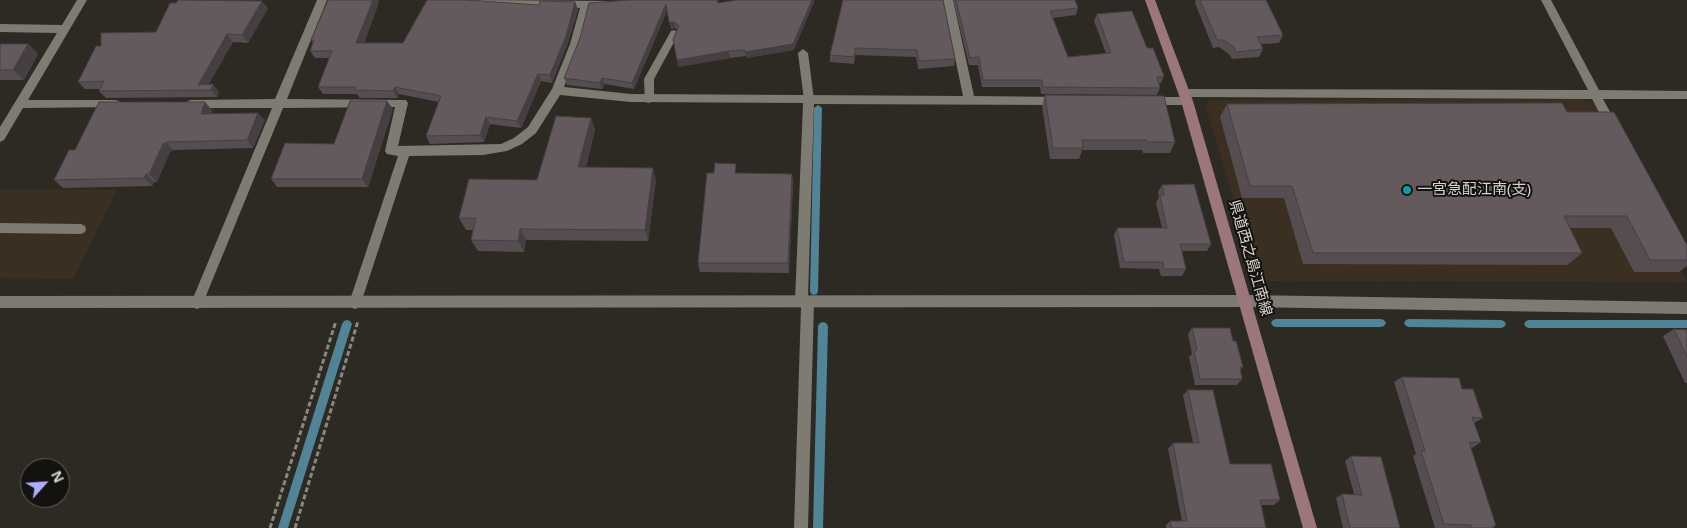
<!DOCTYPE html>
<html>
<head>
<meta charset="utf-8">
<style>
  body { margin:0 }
  #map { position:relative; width:1687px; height:528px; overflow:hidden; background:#2c2a22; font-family:"Noto Sans",sans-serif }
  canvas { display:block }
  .north { position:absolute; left:20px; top:458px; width:50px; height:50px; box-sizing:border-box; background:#13120f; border:1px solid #61605c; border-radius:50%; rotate:64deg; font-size:14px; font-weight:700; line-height:20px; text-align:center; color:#d5d4cf }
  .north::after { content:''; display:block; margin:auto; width:18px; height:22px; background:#acaffb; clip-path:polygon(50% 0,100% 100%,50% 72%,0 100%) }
</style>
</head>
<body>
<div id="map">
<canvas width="1687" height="528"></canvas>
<div class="north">N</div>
</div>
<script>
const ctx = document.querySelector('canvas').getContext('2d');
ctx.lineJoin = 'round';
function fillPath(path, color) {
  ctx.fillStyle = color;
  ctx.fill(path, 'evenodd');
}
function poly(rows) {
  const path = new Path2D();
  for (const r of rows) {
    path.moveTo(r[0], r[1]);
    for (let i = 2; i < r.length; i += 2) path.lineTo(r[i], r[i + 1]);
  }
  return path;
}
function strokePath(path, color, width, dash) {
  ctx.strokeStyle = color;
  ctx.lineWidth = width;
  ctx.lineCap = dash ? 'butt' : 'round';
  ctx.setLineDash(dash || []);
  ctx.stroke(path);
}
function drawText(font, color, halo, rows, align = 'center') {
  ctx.font = font + ' "Noto Sans","Noto Sans JP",sans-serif';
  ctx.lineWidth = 4;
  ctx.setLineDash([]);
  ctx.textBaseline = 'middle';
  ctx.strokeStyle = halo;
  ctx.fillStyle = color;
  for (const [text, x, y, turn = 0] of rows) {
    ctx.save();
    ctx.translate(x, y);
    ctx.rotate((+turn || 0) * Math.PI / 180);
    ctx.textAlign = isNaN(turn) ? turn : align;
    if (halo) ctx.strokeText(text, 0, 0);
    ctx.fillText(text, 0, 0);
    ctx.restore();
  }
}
fillPath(poly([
  [1582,99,1594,103,1687,282,1258,281,1205,105,1210,100],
  [0,189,117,190,73,279,0,278]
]), '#3a2f20');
fillPath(poly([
  [818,105,822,108,818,291,817,294,814,295,811,294,810,291,814,108,818,105],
  [1276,319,1381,319,1384,320,1386,323,1384,326,1381,327,1276,327,1273,326,1271,323,1273,320,1276,319],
  [1409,319,1501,320,1504,321,1506,324,1504,327,1501,328,1409,327,1406,326,1404,323,1406,320,1409,319],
  [347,320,350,321,352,324,288,528,278,528,342,324,344,321,347,320],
  [1529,320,1687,320,1687,328,1529,328,1526,327,1524,324,1526,321,1529,320],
  [823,322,826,323,828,326,823,528,813,528,818,326,820,323,823,322]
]), '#518497');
strokePath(poly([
  [270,528,336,321],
  [295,528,358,321]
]), '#888780', 3, [5, 2.5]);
fillPath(poly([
  [674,30,679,33,654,79,654,99,649,103,645,102,644,79,671,31,674,30],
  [803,49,808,53,814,100,809,104,804,100,798,53,803,49],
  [0,223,81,224,85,226,86,229,85,232,81,234,0,233,0,223]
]), '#7e7b72');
fillPath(poly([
  [77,0,87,0,28,100,115,100,119,101,121,104,119,107,23,108,4,140,0,142,0,127,57,33,0,32,0,24,62,25,77,0],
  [317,0,327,0,287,99,406,100,408,103,398,146,501,144,514,138,528,127,552,89,570,44,580,8,476,4,471,0,609,1,610,4,609,7,590,8,580,44,564,87,631,94,963,96,943,0,953,0,974,96,1061,97,1067,101,1061,105,814,104,808,297,813,298,814,302,808,528,794,528,801,307,796,306,795,302,803,103,631,102,560,95,536,133,522,144,507,151,483,155,409,156,361,303,360,307,355,309,350,307,349,303,398,156,387,154,385,151,395,107,283,108,203,303,202,307,197,309,192,307,191,303,272,108,190,108,184,104,190,100,275,99,317,0],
  [1541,0,1551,0,1599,90,1687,91,1687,99,1603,99,1618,126,1612,130,1608,129,1592,99,1189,97,1193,101,1187,105,1148,105,1142,101,1148,97,1183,97,1179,93,1185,89,1588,90,1541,0],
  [1245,295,1687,302,1687,314,1245,307,1240,305,1239,301,1240,297,1245,295]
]), '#7e7b72');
fillPath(poly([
  [1245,295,1250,297,1251,301,1250,305,1245,307,0,308,0,296,1245,295]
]), '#7e7b72');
fillPath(poly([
  [1145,0,1155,0,1193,101,1317,528,1303,528,1181,101,1145,0]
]), '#9b767a');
fillPath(poly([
  [328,0,378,0,379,2,364,43,403,43,539,5,575,2,578,10,568,43,552,83,541,81,521,128,490,124,484,142,430,144,426,136,439,102,399,94,398,98,360,98,357,94,323,94,318,87,329,58,315,58,310,51,313,43,311,40],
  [629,0,718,3,794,50,746,58,746,56,730,58,678,67,677,30,675,28,671,29,667,11,634,89,605,84,602,89,567,85,564,78],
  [843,0,955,59,954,66,918,69,916,57,855,55,854,64,830,62,830,55],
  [953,0,1075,0,1078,8,1076,15,1053,18,1068,57,1106,53,1094,21,1097,14,1147,48,1164,76,1161,83,1159,83,1160,88,1157,95,1041,94,1040,87,982,87,978,65,969,65],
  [1196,0,1266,0,1283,35,1279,43,1261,44,1263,49,1259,57,1232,59,1230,55,1219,47,1213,48,1195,3],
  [268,8,248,43,233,42,208,85,219,92,217,97,106,98,99,91,100,89,85,89,78,82,101,46],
  [0,44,28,44,38,54,24,80,0,80],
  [1045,95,1175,142,1170,153,1143,153,1142,150,1082,150,1079,159,1050,159,1042,106],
  [1227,104,1567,112,1687,245,1687,266,1679,272,1634,272,1611,228,1569,228,1582,253,1567,265,1303,264,1284,198,1242,198,1220,117],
  [393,109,368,187,277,187,271,179,334,144],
  [212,110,211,114,265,120,253,148,173,150,170,152,157,182,154,182,152,186,63,188,54,180,75,150],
  [591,118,595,130,586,167,656,180,648,241,526,240,524,252,478,251,471,240,474,230,466,230,459,218,537,180],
  [738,173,792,174,793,185,789,273,700,272,698,263],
  [1162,185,1211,244,1207,251,1182,251,1186,269,1182,276,1161,276,1159,269,1120,268,1114,235,1117,228,1162,228,1156,203,1159,197,1158,192],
  [1192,328,1233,341,1243,367,1240,370,1242,379,1237,385,1195,385,1189,357,1192,354,1188,334],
  [1674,329,1687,330,1687,383,1685,383,1663,336],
  [1402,377,1462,389,1483,418,1474,423,1481,442,1472,448,1470,448,1496,526,1493,527,1494,528,1435,528,1413,456,1416,454,1394,382],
  [1188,390,1230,464,1280,500,1274,505,1261,505,1266,528,1166,528,1166,525,1170,521,1182,521,1168,449,1173,443,1193,443,1183,395],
  [1351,456,1400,528,1343,528,1336,498,1342,494,1354,494,1345,461]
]), '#564d51');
fillPath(poly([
  [373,0,378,0,379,2,361,50,356,43],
  [812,0,815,0,794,50,746,58,745,52],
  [262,1,268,8,248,43,242,35],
  [575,2,578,10,568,43,552,83,550,75],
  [666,4,667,10,634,89,632,83],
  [669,22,674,22,675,28,671,29],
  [227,34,233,42,205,90,198,85],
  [28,44,38,54,24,80,13,70],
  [729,51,730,58,678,67,677,60],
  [538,74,541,81,521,128,517,121],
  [602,78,605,84,602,89,600,83],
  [213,84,219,92,217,97,211,90],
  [395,87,399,94,398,98,393,91],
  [387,101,393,109,368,187,362,179],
  [205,102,212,110,208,122,201,114],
  [258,113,265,120,253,148,247,140],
  [486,117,490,124,484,142,480,135],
  [591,118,595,130,583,179,578,167],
  [166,142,173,150,170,152,157,182,149,174,163,144],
  [653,168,656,180,648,241,645,230],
  [146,174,154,182,152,186,144,178],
  [792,174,793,185,789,273,788,263],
  [520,229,526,240,524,252,518,241]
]), '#463f42');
const building = poly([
  [178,0,262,1,242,35,227,34,198,85,213,84,211,90,99,91,104,81,78,82,96,46,101,46,101,33,156,32,170,3,176,3,178,0],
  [328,0,373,0,356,43,403,43,427,0,467,0,539,5,540,1,575,2,566,36,550,75,538,74,517,121,486,117,480,135,426,136,441,96,395,87,393,91,355,90,356,87,318,87,332,51,310,51,314,40,311,40,328,0],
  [629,0,717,0,718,3,737,0,812,0,793,44,745,52,745,50,729,51,677,60,673,39,679,26,674,22,669,22,666,4,632,83,602,78,600,83,564,78,580,38,589,3,629,0],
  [843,0,943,0,955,59,919,61,917,50,855,48,854,57,830,55,843,0],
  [956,0,1075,0,1078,8,1050,11,1068,57,1111,53,1097,14,1132,11,1147,48,1153,48,1164,76,1157,77,1160,88,1043,87,1042,80,983,80,979,57,970,58,956,0],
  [1200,0,1266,0,1283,35,1257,37,1263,49,1236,52,1234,47,1223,40,1217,40,1200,0],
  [0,44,28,44,13,70,0,70,0,44],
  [1045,95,1164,96,1175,142,1147,142,1146,140,1082,140,1083,148,1053,148,1045,95],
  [350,101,387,101,362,179,271,179,285,143,334,144,350,101],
  [99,102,205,102,201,114,258,113,247,140,166,142,163,144,149,174,146,174,144,178,54,180,69,150,75,150,99,102],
  [1562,103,1567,112,1614,112,1687,245,1687,260,1650,260,1627,216,1564,216,1582,253,1313,253,1292,186,1250,186,1227,104,1562,103],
  [556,116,591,118,578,167,653,168,645,230,520,229,518,241,471,240,476,218,459,218,469,179,537,180,556,116],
  [715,163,736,164,735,173,792,174,788,263,698,263,707,173,714,173,715,163],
  [1194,184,1211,244,1180,244,1186,269,1164,269,1163,262,1124,262,1117,228,1167,228,1160,196,1164,195,1162,185,1194,184],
  [1192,328,1230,328,1233,341,1236,341,1243,367,1240,367,1242,379,1200,379,1194,351,1197,350,1192,328],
  [1674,329,1687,330,1687,357,1674,329],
  [1402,377,1459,378,1462,389,1473,389,1483,418,1472,417,1481,442,1469,442,1496,526,1493,526,1494,528,1471,528,1471,525,1444,524,1421,451,1425,451,1402,377],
  [1188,390,1213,390,1230,464,1271,464,1280,500,1260,500,1266,528,1172,528,1170,521,1187,521,1173,443,1199,443,1188,390],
  [1351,456,1381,457,1400,528,1350,528,1342,494,1362,495,1351,456]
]);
fillPath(building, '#645a5e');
strokePath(building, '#463f42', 1);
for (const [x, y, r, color] of [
  [1407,190,5,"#0f9aa8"]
]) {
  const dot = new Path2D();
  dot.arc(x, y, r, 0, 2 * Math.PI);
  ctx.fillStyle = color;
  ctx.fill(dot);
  strokePath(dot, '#13120f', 2);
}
drawText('15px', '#d5d4cf', '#13120f', [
  ["一宮急配江南(支)",1417,190]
], 'left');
drawText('15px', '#d5d4cf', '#13120f', [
  ["県道西之島江南線",1250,258,74]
]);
</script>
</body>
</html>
